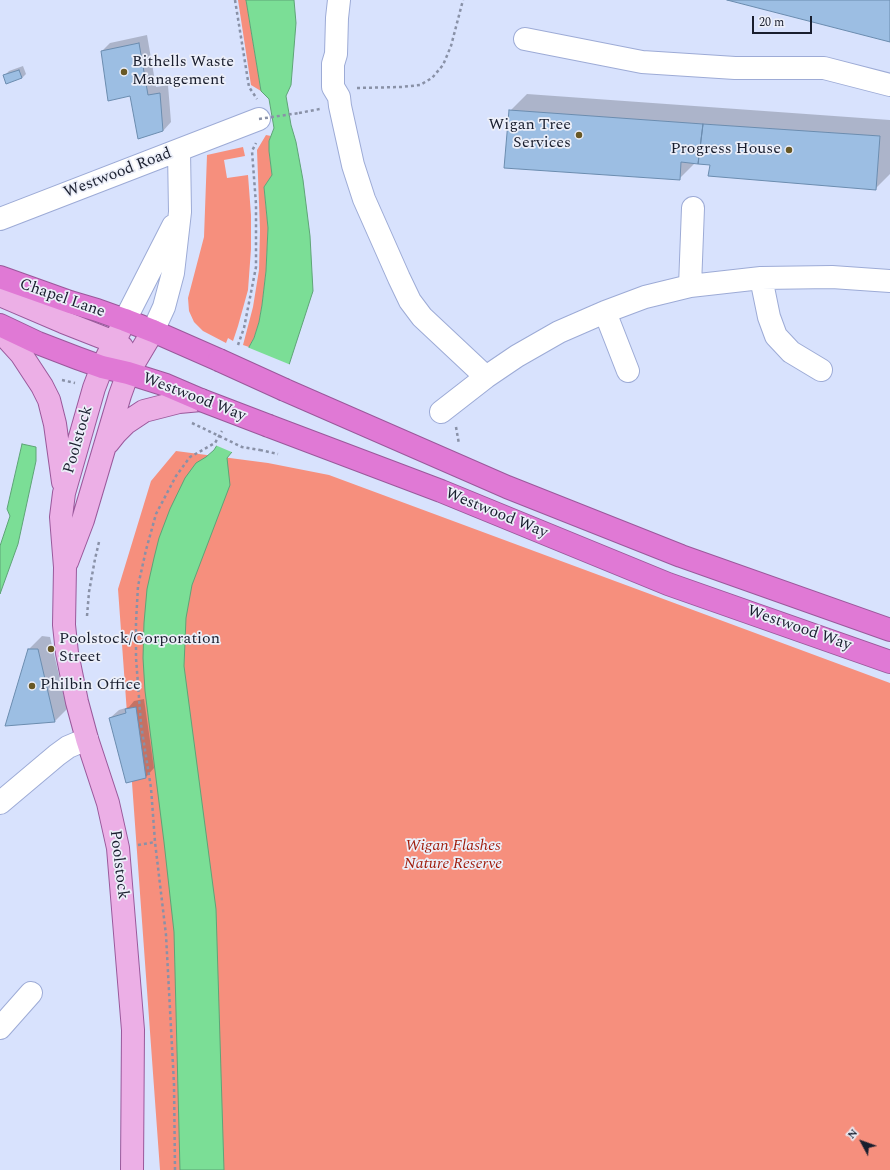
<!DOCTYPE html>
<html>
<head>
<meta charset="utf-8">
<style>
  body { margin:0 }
  #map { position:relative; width:890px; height:1170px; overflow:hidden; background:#d8e2fd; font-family:Spectral,serif }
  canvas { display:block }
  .north { position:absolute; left:842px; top:1122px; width:40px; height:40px; -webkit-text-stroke:3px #eceff9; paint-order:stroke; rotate:311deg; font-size:11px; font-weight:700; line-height:16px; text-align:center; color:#191e2e }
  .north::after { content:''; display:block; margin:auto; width:14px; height:18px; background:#191e2e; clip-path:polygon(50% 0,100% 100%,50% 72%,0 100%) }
  .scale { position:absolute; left:752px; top:16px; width:60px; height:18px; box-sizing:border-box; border:2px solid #191e2e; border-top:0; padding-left:5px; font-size:12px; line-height:14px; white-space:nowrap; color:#191e2e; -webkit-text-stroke:3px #eceff9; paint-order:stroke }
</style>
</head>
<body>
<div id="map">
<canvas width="890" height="1170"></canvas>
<div class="north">N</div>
<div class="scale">20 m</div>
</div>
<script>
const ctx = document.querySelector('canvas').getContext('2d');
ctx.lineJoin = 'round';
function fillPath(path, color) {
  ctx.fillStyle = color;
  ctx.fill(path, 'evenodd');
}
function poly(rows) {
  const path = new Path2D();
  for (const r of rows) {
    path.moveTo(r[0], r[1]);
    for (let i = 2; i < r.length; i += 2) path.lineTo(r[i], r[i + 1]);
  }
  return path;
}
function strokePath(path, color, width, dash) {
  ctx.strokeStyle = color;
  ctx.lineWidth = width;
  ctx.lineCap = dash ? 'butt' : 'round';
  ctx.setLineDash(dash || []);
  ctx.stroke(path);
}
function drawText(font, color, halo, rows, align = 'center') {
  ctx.font = font + ' Spectral,serif';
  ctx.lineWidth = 3.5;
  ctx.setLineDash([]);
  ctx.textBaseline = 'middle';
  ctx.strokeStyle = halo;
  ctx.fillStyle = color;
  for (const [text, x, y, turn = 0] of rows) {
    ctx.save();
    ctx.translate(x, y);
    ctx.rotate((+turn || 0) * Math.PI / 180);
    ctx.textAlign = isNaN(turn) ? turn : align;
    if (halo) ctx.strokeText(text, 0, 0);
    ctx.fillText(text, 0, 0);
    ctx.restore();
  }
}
fillPath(poly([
  [238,0,246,0,261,91,251,85],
  [266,135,271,136,269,141,269,151,272,175,264,187,268,228,266,271,262,305,259,322,254,338,249,347,243,345,253,307,259,270,260,230,257,150],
  [243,147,245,156,224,160,227,178,248,175,251,215,251,249,248,290,238,326,233,341,228,338,226,343,203,331,194,322,189,311,188,298,204,237,207,155],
  [176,451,268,463,329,475,890,683,890,1170,160,1170,118,589,151,481]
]), '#f68f7d');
const water = poly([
  [246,0,294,0,296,23,291,85,286,96,291,125,296,142,303,180,310,236,313,291,288,368,260,418,227,458,230,485,192,585,186,618,184,666,216,909,224,1170,180,1170,174,932,164,842,145,691,143,658,144,623,147,589,154,558,159,538,170,509,185,478,196,463,206,457,214,450,235,416,249,347,254,338,259,322,262,305,266,271,268,228,264,187,272,175,269,151,269,141,274,128,269,99,261,91,246,0],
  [22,444,36,447,36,461,18,544,0,594,0,546,10,516,7,509,22,444]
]);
fillPath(water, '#7bde96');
strokePath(water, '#5ea477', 1);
fillPath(poly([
  [247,347,291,365,261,419,234,453,215,445,233,415,230,404]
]), '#d8e2fd');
fillPath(poly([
  [147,35,156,87,168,85,171,122,163,131,131,94,102,51,110,43],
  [23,66,26,74,22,78,5,75,9,71],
  [527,94,890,120,890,174,875,189,696,162,679,179,510,111],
  [42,636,50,637,67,709,55,721,6,725,29,649],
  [144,699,154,768,146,777,110,718,119,710,129,707,134,701]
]), '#0003');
const building = poly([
  [727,0,890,0,890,42,727,0],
  [139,43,148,95,160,93,163,131,138,139,130,96,108,101,101,51,139,43],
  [19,70,22,78,6,84,3,75,19,70],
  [509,110,703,124,698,164,681,162,680,180,504,168,509,110],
  [703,124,880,136,876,190,708,176,710,165,698,164,703,124],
  [28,649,38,649,55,722,5,726,28,649],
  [136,707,146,778,126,783,109,718,126,713,125,709,136,707]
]);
fillPath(building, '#9cbee3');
strokePath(building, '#6b8caf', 1);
const minor = poly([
  [339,0,337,18,336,54,333,64,333,87,339,97,340,106,353,165,364,199,399,278,410,301,422,317,486,377],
  [525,39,642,62,735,68,824,68,890,85],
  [0,219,259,119],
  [761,278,769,317,776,336,791,352,821,370],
  [690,286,693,208],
  [605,312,628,371],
  [125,320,173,226],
  [153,331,164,307,173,273,180,212,179,151],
  [441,412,486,377,517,356,559,332,605,312,645,297,690,286,761,278,832,277,890,281],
  [0,803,57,755,68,747,87,739],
  [0,1028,31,993]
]);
const major = poly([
  [0,295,63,322,114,342,122,347,124,351],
  [125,320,102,367,94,388,64,493,61,517,65,567,64,625,67,653,77,702,87,739,108,803,118,848,133,1030,132,1170],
  [0,331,21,354,42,386,49,400,55,424,63,482],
  [108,443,116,433,126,423,144,411,179,402,201,400],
  [67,562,83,520,120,395,128,373,153,331]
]);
const highway = poly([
  [0,277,70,302,97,310,125,320,153,331,219,360],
  [0,325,38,343,77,358,102,367,128,373,166,385,201,400],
  [285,390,507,487,681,556,890,630],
  [269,426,441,491,668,584,890,662]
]);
strokePath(minor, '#9dabd6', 24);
strokePath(major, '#9a599b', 24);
strokePath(highway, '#9a599b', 24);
strokePath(poly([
  [235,0,249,87,257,99],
  [357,88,401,87,420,85,432,78,443,65,451,46,463,0],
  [299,113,320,109],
  [238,345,244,328,256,267,256,204,252,151,256,143],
  [62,380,75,383],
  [456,427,459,444],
  [260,450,278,454],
  [87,616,89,592,95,559,99,542],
  [138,845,155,842],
  [175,1170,174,1084,166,935,155,842,151,788,141,724,136,658,136,622,138,586,146,550,156,514,176,476,190,457,215,443,222,431]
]), '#8991a7', 2.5, [3, 3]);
strokePath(minor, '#fff', 22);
strokePath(major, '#ecafe6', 22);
strokePath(highway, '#e079d5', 22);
const highwayBridge = poly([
  [219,360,285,390],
  [201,400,269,426]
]);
strokePath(highwayBridge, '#9a599b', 24, []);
strokePath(poly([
  [259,119,299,113],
  [192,423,242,447,260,450]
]), '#8991a7', 2.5, [3, 3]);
strokePath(highwayBridge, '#e079d5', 22);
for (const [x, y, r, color] of [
  [124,72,4,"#685825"],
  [579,135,4,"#685825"],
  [789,150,4,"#685825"],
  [51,649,4,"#685825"],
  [32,686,4,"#685825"]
]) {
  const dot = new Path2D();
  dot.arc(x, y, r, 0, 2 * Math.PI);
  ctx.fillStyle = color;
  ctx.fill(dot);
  strokePath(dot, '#eceff9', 1.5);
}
drawText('16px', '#191e2e', '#eceff9', [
  ["Bithells Waste",132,63],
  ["Management",132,81],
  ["Wigan Tree",571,126,"right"],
  ["Services",571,144,"right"],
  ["Progress House",781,150,"right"],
  ["Poolstock/Corporation",59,640],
  ["Street",59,658],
  ["Philbin Office",40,686]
], 'left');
drawText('16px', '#191e2e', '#eceff9', [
  ["Westwood Road",118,174,-21],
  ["Chapel Lane",62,299,19],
  ["Westwood Way",194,398,21],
  ["Poolstock",79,440,-74],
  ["Westwood Way",496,514,22],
  ["Westwood Way",799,629,19],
  ["Poolstock",118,865,83]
]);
drawText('italic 16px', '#9f1b0a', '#eceff9', [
  ["Wigan Flashes",453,847],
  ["Nature Reserve",453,865]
]);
</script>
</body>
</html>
